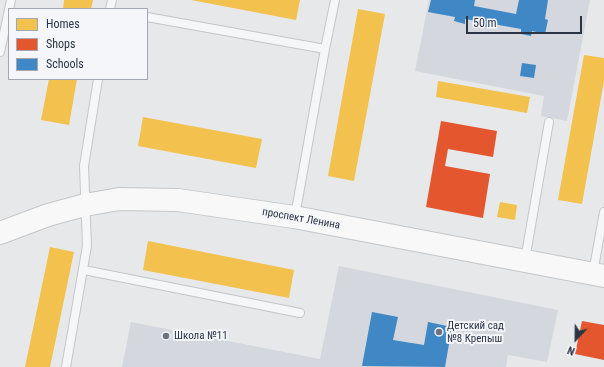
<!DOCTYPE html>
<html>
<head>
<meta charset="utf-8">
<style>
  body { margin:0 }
  #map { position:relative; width:604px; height:367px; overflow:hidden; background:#e6e8ea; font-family:"Roboto Condensed",sans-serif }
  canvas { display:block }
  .legend { position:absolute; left:8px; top:8px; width:140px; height:72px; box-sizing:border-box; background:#f4f6f9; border:1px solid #a4a8b1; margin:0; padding:5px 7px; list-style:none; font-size:12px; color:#2b3445 }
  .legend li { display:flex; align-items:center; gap:8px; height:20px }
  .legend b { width:20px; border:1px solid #a4a8b1 }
  .north { position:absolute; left:556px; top:319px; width:40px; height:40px; -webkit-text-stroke:3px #f4f6f9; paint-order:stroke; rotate:202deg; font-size:11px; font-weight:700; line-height:16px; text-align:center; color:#2b3445 }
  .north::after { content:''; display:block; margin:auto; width:14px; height:18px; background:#2b3445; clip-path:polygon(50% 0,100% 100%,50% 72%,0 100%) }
  .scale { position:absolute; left:466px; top:16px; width:116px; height:18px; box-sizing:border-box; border:2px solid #2b3445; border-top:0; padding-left:5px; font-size:12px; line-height:14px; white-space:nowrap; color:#2b3445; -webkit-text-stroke:3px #f4f6f9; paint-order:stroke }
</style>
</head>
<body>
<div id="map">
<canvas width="604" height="367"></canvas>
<ul class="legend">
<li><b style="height:11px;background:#f2c14e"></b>Homes</li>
<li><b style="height:11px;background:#e4572e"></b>Shops</li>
<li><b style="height:11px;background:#3f88c5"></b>Schools</li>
</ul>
<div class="north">N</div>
<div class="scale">50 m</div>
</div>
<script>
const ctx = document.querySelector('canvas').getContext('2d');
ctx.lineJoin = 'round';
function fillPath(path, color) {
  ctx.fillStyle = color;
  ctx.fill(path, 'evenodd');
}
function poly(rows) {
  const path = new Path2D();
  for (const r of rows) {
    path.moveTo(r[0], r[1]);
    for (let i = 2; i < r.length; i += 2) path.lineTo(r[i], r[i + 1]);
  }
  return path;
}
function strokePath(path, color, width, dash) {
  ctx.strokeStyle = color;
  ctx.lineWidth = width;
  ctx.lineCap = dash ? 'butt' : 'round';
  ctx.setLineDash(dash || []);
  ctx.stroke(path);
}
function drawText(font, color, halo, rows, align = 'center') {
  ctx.font = font + ' "Roboto Condensed",sans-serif';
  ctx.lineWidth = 4;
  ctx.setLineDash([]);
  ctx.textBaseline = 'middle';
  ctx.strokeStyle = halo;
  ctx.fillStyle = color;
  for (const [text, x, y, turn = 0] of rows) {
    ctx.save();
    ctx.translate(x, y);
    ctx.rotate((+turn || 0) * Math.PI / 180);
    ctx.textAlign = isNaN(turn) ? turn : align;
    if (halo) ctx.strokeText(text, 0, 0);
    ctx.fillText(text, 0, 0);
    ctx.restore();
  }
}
fillPath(poly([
  [429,0,590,0,567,121,541,116,544,96,415,71],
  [339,266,558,310,547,362,508,355,506,367,122,367,131,322,320,359]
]), '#d4d7dd');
fillPath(poly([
  [64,0,93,0,91,9,63,9],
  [191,0,300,0,296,20],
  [358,9,385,14,354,181,328,176],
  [584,55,604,58,604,81,582,204,558,200],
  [49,79,77,79,69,125,41,120],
  [438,81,530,97,527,113,436,97],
  [143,117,262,139,256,168,138,146],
  [500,202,517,205,515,220,497,217],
  [148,241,294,270,289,298,143,270],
  [50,247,74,252,50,367,25,367]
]), '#f2c14e');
fillPath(poly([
  [441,121,497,131,493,157,448,149,445,166,490,174,483,218,426,207],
  [582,321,604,325,604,360,575,354]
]), '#e4572e');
fillPath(poly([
  [431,0,475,0,474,6,516,14,519,0,548,0,545,19,548,20,545,34,532,31,531,36,521,34,521,29,493,24,492,28,481,26,482,22,465,19,465,24,454,21,455,17,428,12],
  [522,63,536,65,534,78,520,76],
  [372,312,398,317,393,340,424,345,428,322,452,327,445,367,362,366]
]), '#3f88c5');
const lane = poly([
  [110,9,112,0],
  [147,17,325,49,295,216],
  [325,49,335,0],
  [0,52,11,0],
  [525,260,549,122],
  [84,270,300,313],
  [593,273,604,212],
  [66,367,87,246,84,166,98,79]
]);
const secondary = poly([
  [0,233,48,215,85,205,119,199,178,200,294,217,604,276]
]);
strokePath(lane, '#c4c6c8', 10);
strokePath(secondary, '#c4c6c8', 24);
strokePath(lane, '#f5f6f7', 8);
strokePath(secondary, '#f8f8f8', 22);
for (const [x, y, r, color] of [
  [439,332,4,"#6c737f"],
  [166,336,4,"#6c737f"]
]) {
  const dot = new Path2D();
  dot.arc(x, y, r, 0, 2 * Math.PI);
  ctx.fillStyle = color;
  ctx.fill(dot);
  strokePath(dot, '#f4f6f9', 1.5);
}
drawText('11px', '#2b3445', '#f4f6f9', [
  ["проспект Ленина",301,219,10]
]);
drawText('11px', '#2b3445', '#f4f6f9', [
  ["Детский сад",447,326],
  ["№8 Крепыш",447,339],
  ["Школа №11",174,336]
], 'left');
</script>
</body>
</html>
